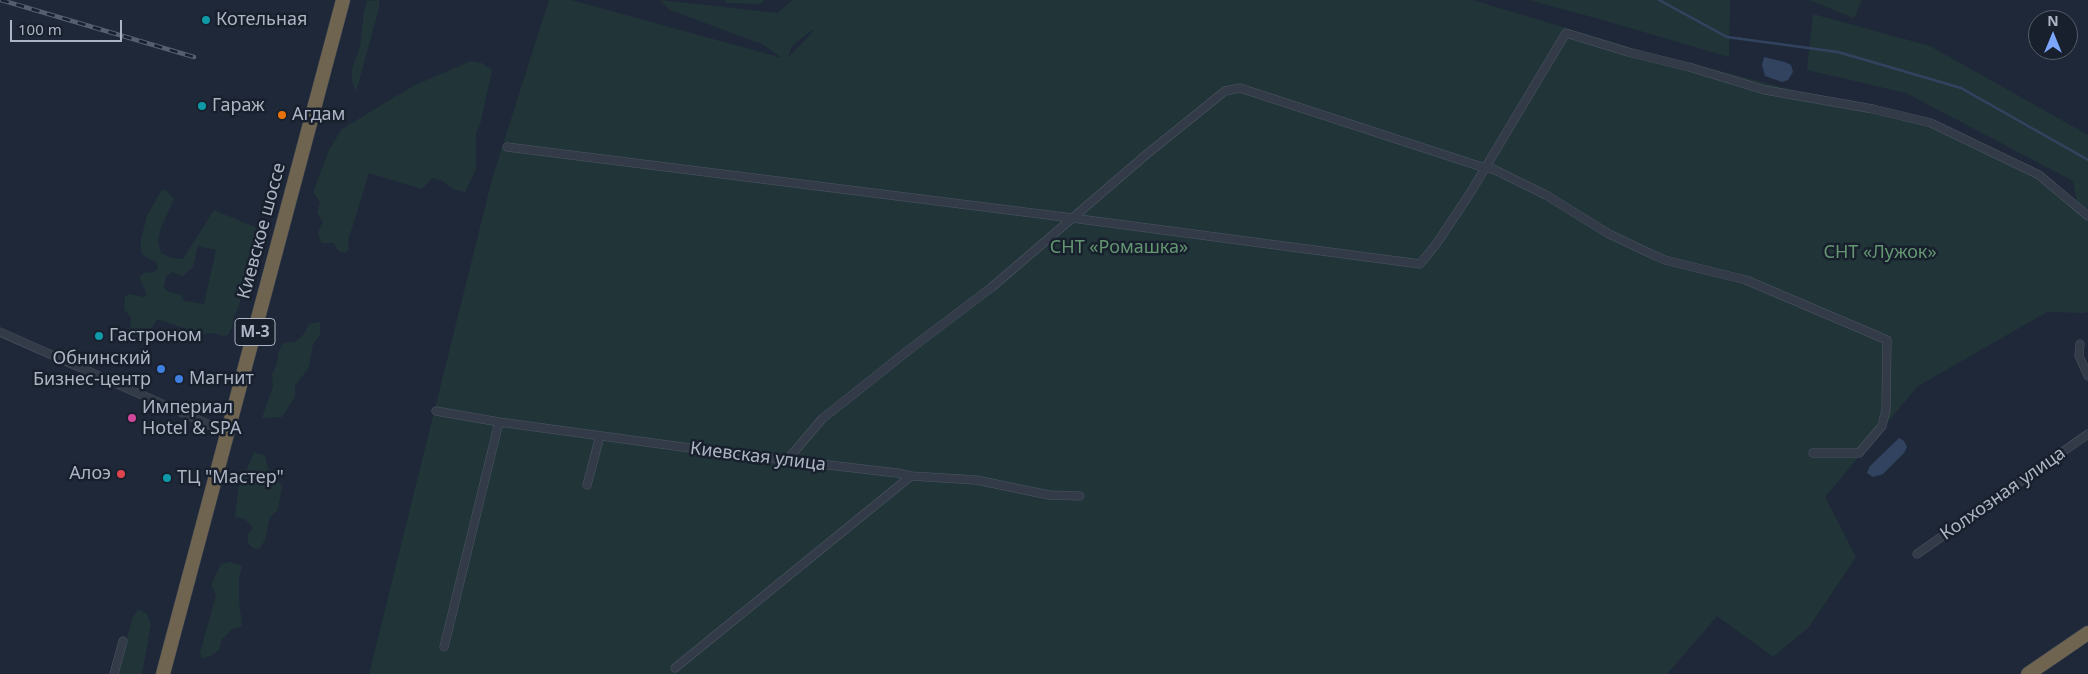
<!DOCTYPE html>
<html>
<head>
<meta charset="utf-8">
<style>
  body { margin:0 }
  #map { position:relative; width:2088px; height:674px; overflow:hidden; background:#1f2838; font-family:"Noto Sans",sans-serif }
  canvas { display:block }
  .north { position:absolute; left:2028px; top:10px; width:50px; height:50px; box-sizing:border-box; background:#18202d; border:1px solid #545c6a; border-radius:50%; rotate:0deg; font-size:14px; font-weight:700; line-height:20px; text-align:center; color:#adb5c5 }
  .north::after { content:''; display:block; margin:auto; width:18px; height:22px; background:#7ca6fb; clip-path:polygon(50% 0,100% 100%,50% 72%,0 100%) }
  .scale { position:absolute; left:10px; top:20px; width:112px; height:22px; box-sizing:border-box; border:2px solid #adb5c5; border-top:0; padding-left:6px; font-size:15px; line-height:18px; white-space:nowrap; color:#adb5c5; -webkit-text-stroke:4px #18202d; paint-order:stroke }
</style>
</head>
<body>
<div id="map">
<canvas width="2088" height="674"></canvas>
<div class="north">N</div>
<div class="scale">100 m</div>
</div>
<script>
const ctx = document.querySelector('canvas').getContext('2d');
ctx.lineJoin = 'round';
function fillPath(path, color) {
  ctx.fillStyle = color;
  ctx.fill(path, 'evenodd');
}
function poly(rows) {
  const path = new Path2D();
  for (const r of rows) {
    path.moveTo(r[0], r[1]);
    for (let i = 2; i < r.length; i += 2) path.lineTo(r[i], r[i + 1]);
  }
  return path;
}
function strokePath(path, color, width, dash) {
  ctx.strokeStyle = color;
  ctx.lineWidth = width;
  ctx.lineCap = dash ? 'butt' : 'round';
  ctx.setLineDash(dash || []);
  ctx.stroke(path);
}
function drawText(font, color, halo, rows, align = 'center') {
  ctx.font = font + ' "Noto Sans",sans-serif';
  ctx.lineWidth = 5;
  ctx.setLineDash([]);
  ctx.textBaseline = 'middle';
  ctx.strokeStyle = halo;
  ctx.fillStyle = color;
  for (const [text, x, y, turn = 0] of rows) {
    ctx.save();
    ctx.translate(x, y);
    ctx.rotate((+turn || 0) * Math.PI / 180);
    ctx.textAlign = isNaN(turn) ? turn : align;
    if (halo) ctx.strokeText(text, 0, 0);
    ctx.fillText(text, 0, 0);
    ctx.restore();
  }
}
fillPath(poly([
  [379,0,379,8,356,92,352,81,352,69,360,47,364,12,367,1],
  [549,0,571,0,782,58,762,44,670,10,660,0,778,13,792,0,1473,0,1639,50,1927,125,2048,180,2088,221,2088,311,2085,313,2047,312,1918,386,1825,497,1856,557,1809,627,1773,657,1717,616,1667,674,369,674,492,179],
  [812,30,813,31,788,58,792,46],
  [725,0,764,0,760,4,726,3],
  [1529,0,1730,0,1729,57,1606,21],
  [1809,0,1862,0,1854,18],
  [1813,14,1930,46,2088,135,2088,210,2077,203,2073,181,1906,93,1807,70],
  [471,61,482,63,492,70,481,121,476,134,476,169,465,192,453,189,444,182,433,178,421,189,369,173,348,241,349,249,345,253,339,251,333,243,321,243,318,232,323,222,317,213,320,202,313,192,329,150,342,129,413,86],
  [166,190,174,199,160,230,158,242,161,253,172,258,183,259,214,210,255,227,258,231,259,237,250,256,239,306,234,316,232,327,228,335,222,336,216,333,205,334,193,331,157,319,145,340,133,336,130,330,131,318,124,309,125,296,130,294,142,297,147,295,139,277,144,273,155,272,158,267,156,262,144,256,141,251,141,239,147,216,161,191],
  [198,246,216,250,204,304,184,301,181,295,169,292,164,288,166,276,172,272,183,276,193,267],
  [320,322,320,335,313,344,309,367,295,386,295,397,282,417,262,418,273,386,272,375,277,364,278,353,283,343,295,342,304,334,309,324],
  [254,452,265,456,268,468,282,486,278,509,270,518,265,540,259,549,253,548,248,543,248,534,253,528,245,519,235,517,239,483,245,473],
  [231,562,242,566,239,578,239,601,242,626,231,630,222,639,219,650,209,657,202,658,200,653,216,595,211,585,221,564],
  [138,609,147,614,151,624,142,674,118,674,132,619]
]), '#213539');
fillPath(poly([
  [1764,57,1785,62,1791,65,1793,72,1788,80,1782,82,1765,76,1762,65],
  [1899,438,1904,441,1907,447,1904,453,1883,474,1873,477,1867,473,1870,466]
]), '#324360');
strokePath(poly([
  [1659,0,1727,37,1838,52,1961,88,2088,160]
]), '#324360', 2.5);
const street = poly([
  [507,147,1072,218,1420,264,1437,243,1469,195,1566,33,1628,52,1689,67,1765,90,1873,109,1931,123,2039,175,2088,216],
  [0,332,228,433],
  [2080,344,2079,356,2088,376],
  [436,411,499,422,734,454,897,473,911,476,976,480,1049,495,1080,496],
  [788,459,822,419,910,349,992,287,1147,154,1225,91,1240,88,1485,168,1493,169,1546,195,1609,234,1645,251,1665,260,1746,280,1887,340,1886,410,1882,426,1859,453,1813,453],
  [587,485,600,436],
  [1917,554,2088,434],
  [444,647,499,422],
  [675,668,911,476],
  [114,674,123,641]
]);
const highway = poly([
  [163,674,343,0],
  [2028,674,2088,633]
]);
strokePath(street, '#4d5563', 9);
strokePath(highway, '#3d4553', 15);
strokePath(street, '#333b48', 8);
strokePath(highway, '#6f644f', 14);
const rail = poly([
  [1,0,194,57]
]);
strokePath(rail, '#545e70', 4.5);
strokePath(rail, '#18202d', 2.5, [8]);
for (const [x, y, r, color] of [
  [206,20,5,"#0f9aa8"],
  [202,106,5,"#0f9aa8"],
  [282,115,5,"#e8710a"],
  [99,336,5,"#0f9aa8"],
  [161,369,5,"#3f7fe0"],
  [179,379,5,"#3f7fe0"],
  [132,418,5,"#d1479c"],
  [121,474,5,"#e0444e"],
  [167,478,5,"#0f9aa8"]
]) {
  const dot = new Path2D();
  dot.arc(x, y, r, 0, 2 * Math.PI);
  ctx.fillStyle = color;
  ctx.fill(dot);
  strokePath(dot, '#18202d', 2);
}
for (const [x, y, w] of [
  [255,332,40]
]) {
  const box = new Path2D();
  box.roundRect(x - w / 2, y - 13.5, w, 27, 4);
  ctx.fillStyle = '#18202d';
  ctx.fill(box);
  strokePath(box, '#adb5c5', 1);
}
drawText('bold 16px', '#adb5c5', null, [
  ["М-3",255,332]
]);
drawText('18px', '#adb5c5', '#18202d', [
  ["Котельная",216,20],
  ["Гараж",212,106],
  ["Агдам",292,115],
  ["Гастроном",109,336],
  ["Обнинский",151,359,"right"],
  ["Бизнес-центр",151,380,"right"],
  ["Магнит",189,379],
  ["Империал",142,408],
  ["Hotel & SPA",142,429],
  ["Алоэ",111,474,"right"],
  ["ТЦ \"Мастер\"",177,478]
], 'left');
drawText('18px', '#adb5c5', '#18202d', [
  ["Киевское шоссе",262,231,-75],
  ["Киевская улица",758,457,7],
  ["Колхозная улица",2003,494,-35]
]);
drawText('18px', '#649672', '#18202d', [
  ["СНТ «Ромашка»",1119,248],
  ["СНТ «Лужок»",1880,253]
]);
</script>
</body>
</html>
